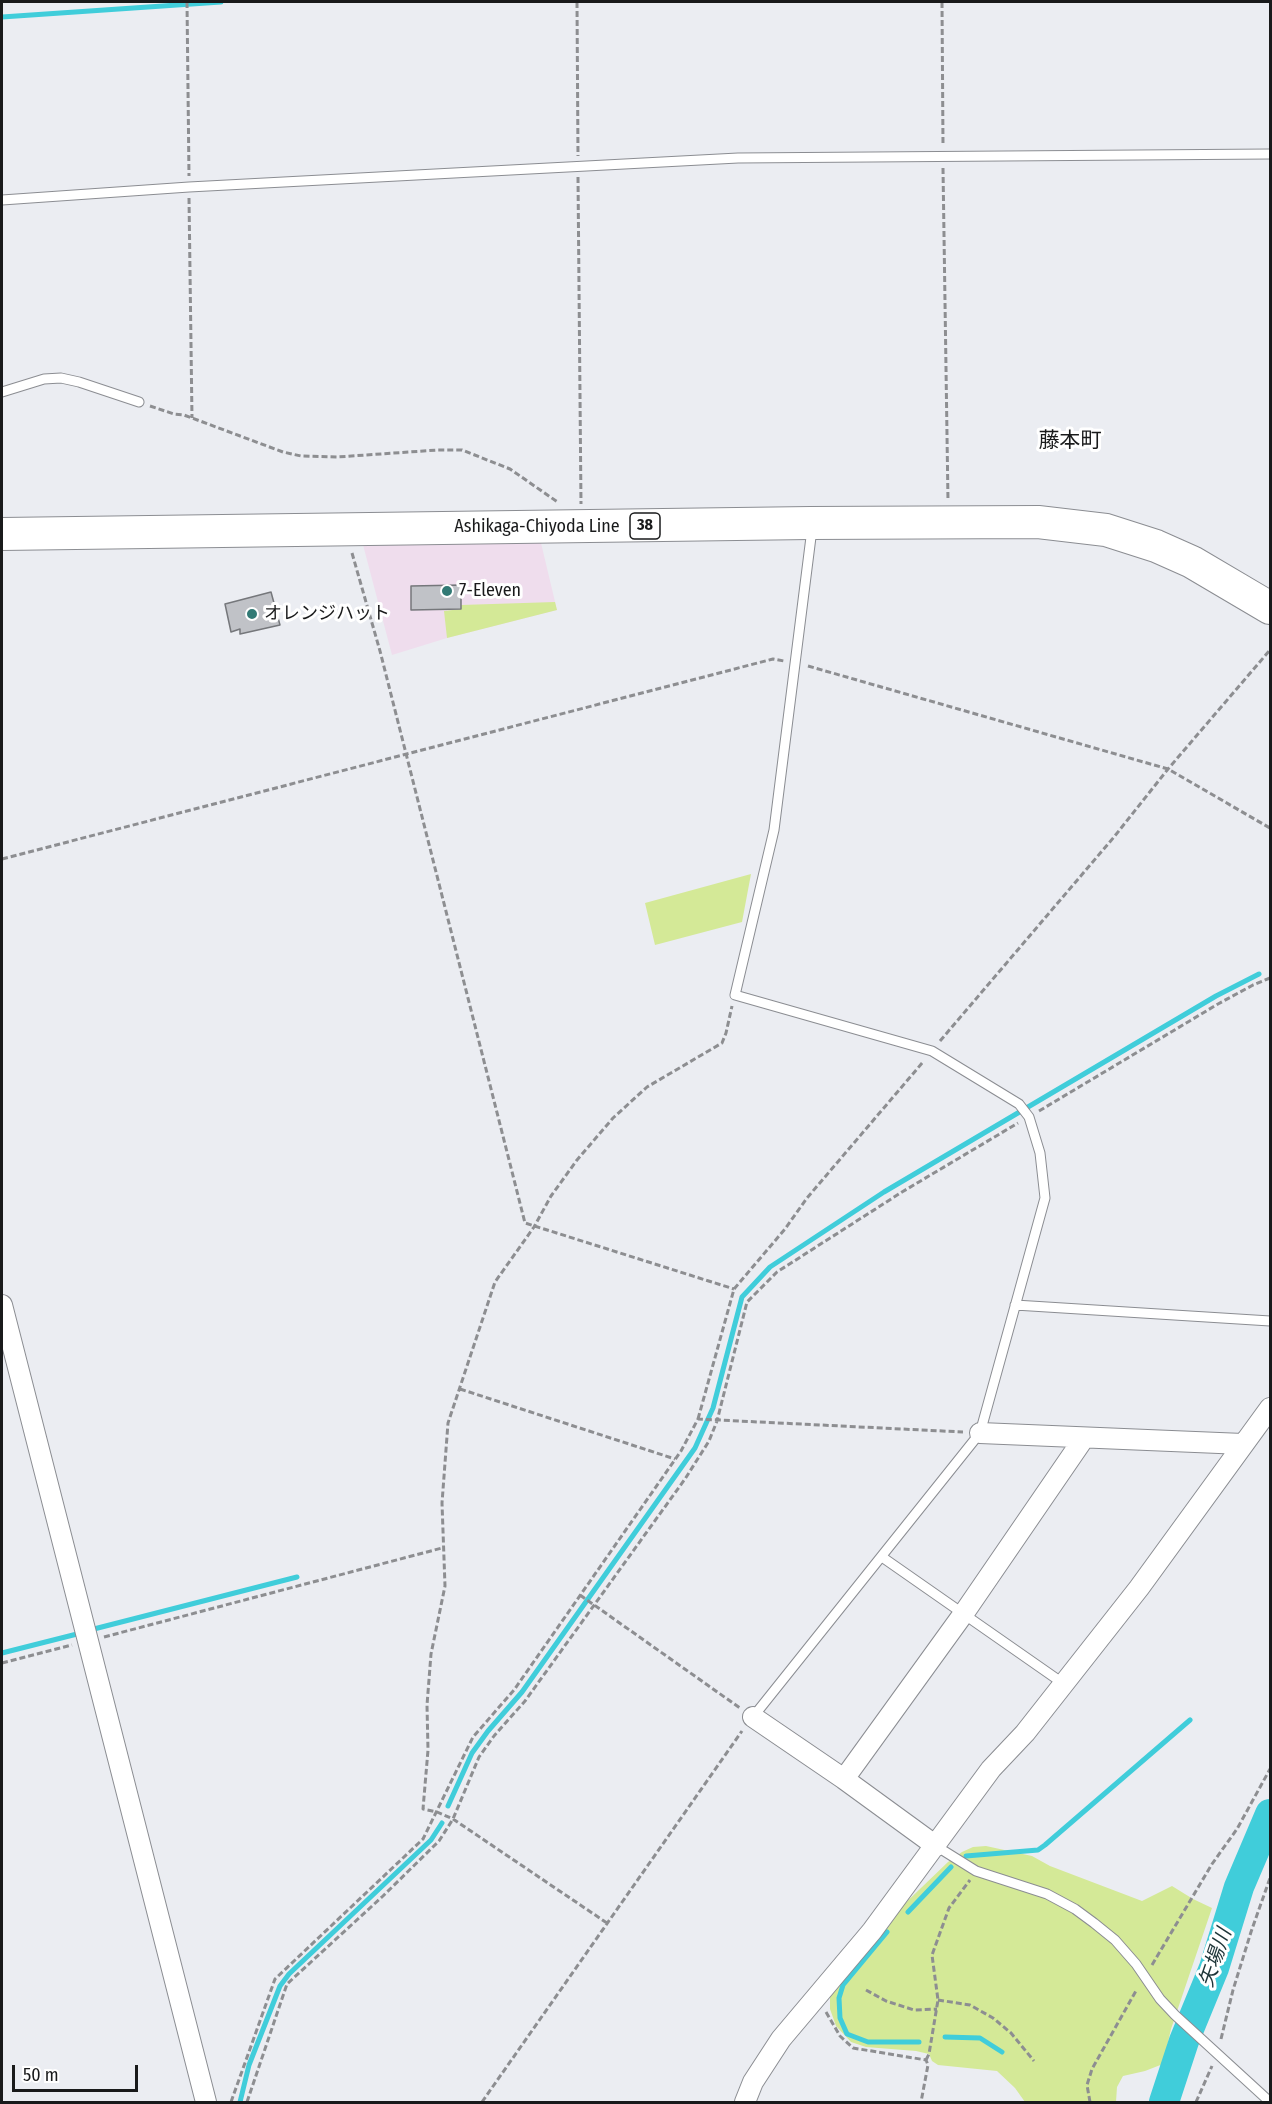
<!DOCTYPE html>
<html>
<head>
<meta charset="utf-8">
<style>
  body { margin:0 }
  #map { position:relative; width:1272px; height:2104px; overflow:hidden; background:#ebedf2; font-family:"Fira Sans Condensed",sans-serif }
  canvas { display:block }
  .frame { position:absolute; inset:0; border:3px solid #191a1b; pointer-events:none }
  .scale { position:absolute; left:12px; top:2065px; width:126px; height:27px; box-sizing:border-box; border:3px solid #191a1b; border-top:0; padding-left:8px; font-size:18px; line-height:21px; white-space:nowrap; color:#191a1b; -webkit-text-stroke:4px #fff; paint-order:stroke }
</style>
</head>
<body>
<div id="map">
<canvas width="1272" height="2104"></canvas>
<div class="frame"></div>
<div class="scale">50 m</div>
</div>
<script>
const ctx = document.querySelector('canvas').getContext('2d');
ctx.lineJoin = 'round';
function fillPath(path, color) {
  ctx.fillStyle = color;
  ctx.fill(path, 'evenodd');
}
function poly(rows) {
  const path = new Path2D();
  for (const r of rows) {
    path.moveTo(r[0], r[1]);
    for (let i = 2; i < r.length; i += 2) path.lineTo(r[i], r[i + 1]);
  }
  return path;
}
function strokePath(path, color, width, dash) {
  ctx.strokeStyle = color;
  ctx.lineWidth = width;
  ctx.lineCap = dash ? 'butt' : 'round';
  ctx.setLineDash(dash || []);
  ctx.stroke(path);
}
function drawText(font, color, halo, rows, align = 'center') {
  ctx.font = font + ' "Fira Sans Condensed","Noto Sans JP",sans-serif';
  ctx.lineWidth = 6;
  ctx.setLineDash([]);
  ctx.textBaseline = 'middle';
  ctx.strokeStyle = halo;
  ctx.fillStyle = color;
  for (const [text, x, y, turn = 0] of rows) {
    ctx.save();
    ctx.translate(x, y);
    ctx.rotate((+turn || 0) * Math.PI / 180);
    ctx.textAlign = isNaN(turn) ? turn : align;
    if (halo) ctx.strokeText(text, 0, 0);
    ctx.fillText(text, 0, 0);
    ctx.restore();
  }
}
fillPath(poly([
  [537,540,541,543,557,610,447,638,392,655,362,541]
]), '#efdded');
fillPath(poly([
  [555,602,557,610,447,638,444,611,461,609,461,605],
  [751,874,742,922,655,945,645,903],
  [986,1846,1032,1856,1050,1866,1142,1901,1172,1886,1193,1899,1212,1908,1171,2029,1163,2064,1145,2071,1123,2076,1117,2087,1116,2102,1025,2102,1015,2088,997,2071,938,2065,932,2061,929,2054,916,2051,866,2047,851,2042,836,2026,830,2009,830,1997,895,1913,948,1862,962,1852,973,1847]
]), '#d4e997');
strokePath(poly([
  [2,17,221,2],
  [90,1630,297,1577],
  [2,1653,81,1633],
  [448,1806,472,1753,488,1731,522,1692,695,1448,713,1408,742,1297,770,1267,884,1192,1216,996,1259,974],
  [966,1856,1038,1850,1045,1845,1190,1720],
  [908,1912,951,1867],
  [887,1932,843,1985,839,1998,840,2018,847,2034,868,2042,919,2042],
  [945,2037,980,2038,1002,2052],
  [240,2102,249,2065,280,1986,289,1974,431,1840,442,1823]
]), '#40cdda', 5);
strokePath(poly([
  [1164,2102,1184,2041,1214,1968,1239,1887,1270,1814]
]), '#40cdda', 30);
const building = poly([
  [461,585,461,609,411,610,411,586,461,585],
  [271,592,280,625,240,634,240,629,231,632,225,604,271,592]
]);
fillPath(building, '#c0c2c7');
strokePath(building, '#75777b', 1.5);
const service = poly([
  [2,200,189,187,738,158,1270,154],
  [2,392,44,379,61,378,79,382,139,402],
  [1015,1305,1270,1321],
  [882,1557,1064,1684],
  [753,1717,980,1433,1045,1198,1040,1153,1029,1117,1019,1104,932,1051,735,995,774,830,811,537,811,527],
  [936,1846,976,1871,1047,1894,1075,1909,1094,1923,1115,1940,1136,1964,1160,1999,1175,2015,1270,2102]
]);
const minor = poly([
  [2,1305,206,2102],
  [980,1433,1243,1444],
  [753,1717,844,1779,936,1846],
  [844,1779,964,1613,1084,1438],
  [745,2102,753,2082,781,2039,872,1931,991,1769,1025,1733,1139,1588,1270,1408]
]);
const primary = poly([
  [2,534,810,523,1038,522,1106,530,1156,546,1192,562,1270,608]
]);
strokePath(service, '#8b8d92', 11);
strokePath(minor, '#8b8d92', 22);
strokePath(primary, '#8b8d92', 34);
strokePath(poly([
  [187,2,189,176],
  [577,2,578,156],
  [942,2,943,144],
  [943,168,948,501],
  [578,177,581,504],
  [189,198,192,418],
  [150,406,174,414,184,415,283,452,301,456,337,457,438,450,462,450,510,469,559,503],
  [352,553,380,651,525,1223,734,1289],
  [808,666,1168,769,1270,828],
  [2,859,773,659,784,661],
  [940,1041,1114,837,1168,769,1270,650],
  [1039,1111,1218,1004,1253,985,1270,978],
  [460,1389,675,1459],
  [698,1419,734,1289,785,1229,807,1198,923,1062],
  [580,1595,740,1708],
  [104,1637,442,1548],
  [2,1663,72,1645],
  [607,1923,453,1819,437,1812,423,1809,428,1750,427,1705,431,1654,445,1586,442,1503,448,1423,495,1282,534,1227,551,1196,577,1160,613,1118,647,1087,722,1043,726,1033,732,1006],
  [1152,1965,1212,1864,1237,1829,1270,1769],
  [866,1990,886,2001,914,2010,937,2009],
  [938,2000,970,2005,993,2018,1011,2033,1034,2061],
  [826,2012,840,2036,853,2048,926,2060,928,2065,921,2102],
  [1221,2039,1233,1990,1251,1932,1270,1878],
  [926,2060,929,2054,938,2000,932,1955,949,1908,970,1880],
  [231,2102,275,1979,423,1839,473,1737,514,1690,681,1451,698,1419,963,1432],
  [247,2102,287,1984,383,1896,439,1841,453,1819,479,1757,494,1736,525,1701,685,1479,709,1441,717,1421,747,1302,777,1272,902,1192,1018,1123],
  [482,2102,742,1731],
  [1090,2102,1087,2085,1092,2069,1137,1989],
  [1196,2102,1212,2066]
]), '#8d8e91', 3, [6, 3]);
strokePath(service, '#fff', 9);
strokePath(minor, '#fff', 20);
strokePath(primary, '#fff', 32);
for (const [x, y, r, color] of [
  [447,591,6,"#327a75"],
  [252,614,6,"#327a75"]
]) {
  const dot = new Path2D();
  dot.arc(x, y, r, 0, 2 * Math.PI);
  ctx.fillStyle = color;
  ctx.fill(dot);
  strokePath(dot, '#fff', 2);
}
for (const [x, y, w] of [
  [645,526,30]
]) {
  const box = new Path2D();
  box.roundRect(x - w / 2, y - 13, w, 26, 4.5);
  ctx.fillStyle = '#fff';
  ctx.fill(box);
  strokePath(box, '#191a1b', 1.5);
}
drawText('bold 16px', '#191a1b', null, [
  ["38",645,526]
]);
drawText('18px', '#191a1b', '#fff', [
  ["Ashikaga-Chiyoda Line",537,527]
]);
drawText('18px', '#191a1b', '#fff', [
  ["7-Eleven",459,591],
  ["オレンジハット",264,614]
], 'left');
drawText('italic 20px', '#1e3538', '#fff', [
  ["矢場川",1216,1958,-71]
]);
drawText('21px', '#191a1b', '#fff', [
  ["藤本町",1070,441]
]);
</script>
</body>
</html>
